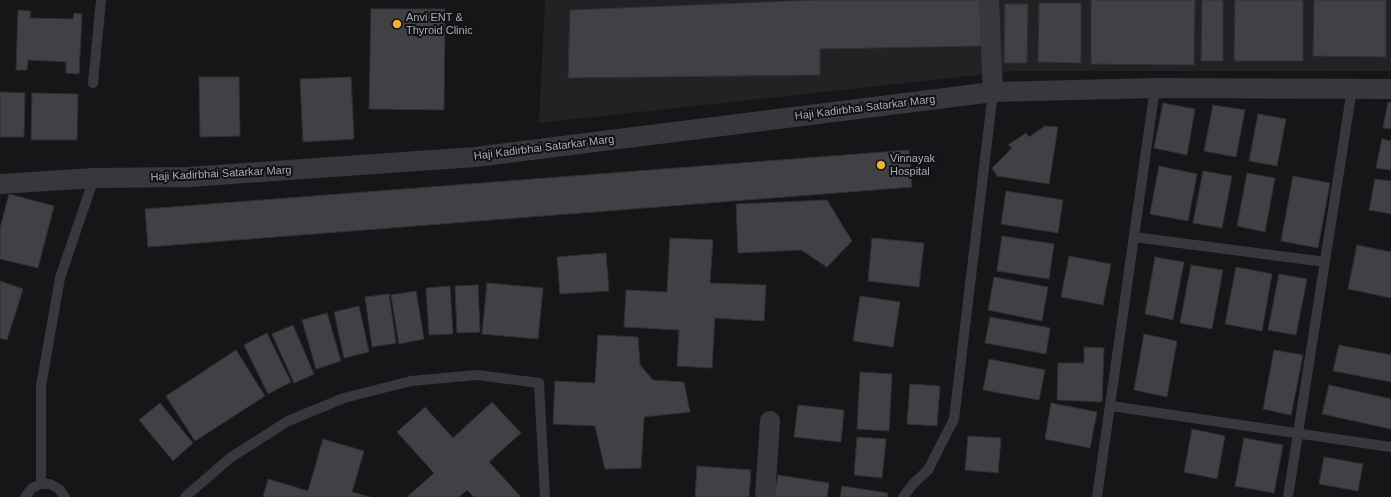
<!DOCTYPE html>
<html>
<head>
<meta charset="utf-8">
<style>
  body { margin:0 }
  canvas { display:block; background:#161618 }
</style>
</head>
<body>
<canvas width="1391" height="497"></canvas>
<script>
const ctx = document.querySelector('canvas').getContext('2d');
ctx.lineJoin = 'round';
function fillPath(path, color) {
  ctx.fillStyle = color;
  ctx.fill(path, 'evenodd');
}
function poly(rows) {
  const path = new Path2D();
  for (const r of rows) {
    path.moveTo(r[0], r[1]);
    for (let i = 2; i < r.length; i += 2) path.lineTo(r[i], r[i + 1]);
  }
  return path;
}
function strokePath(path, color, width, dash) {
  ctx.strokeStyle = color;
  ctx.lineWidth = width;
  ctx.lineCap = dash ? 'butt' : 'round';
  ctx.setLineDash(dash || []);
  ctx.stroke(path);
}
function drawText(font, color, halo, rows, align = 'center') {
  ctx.font = font + ' Helvetica,sans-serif';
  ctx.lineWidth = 4;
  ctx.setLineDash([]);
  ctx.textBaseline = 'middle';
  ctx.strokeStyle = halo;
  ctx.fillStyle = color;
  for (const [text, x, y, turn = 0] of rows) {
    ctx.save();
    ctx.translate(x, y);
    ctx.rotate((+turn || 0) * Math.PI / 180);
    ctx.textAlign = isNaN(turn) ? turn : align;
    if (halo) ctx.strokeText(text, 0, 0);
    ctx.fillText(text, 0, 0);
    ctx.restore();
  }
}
fillPath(poly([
  [545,0,1391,0,1391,71,1015,71,539,123]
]), '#222225');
const building = poly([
  [815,0,982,0,981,46,820,49,820,75,568,78,570,10,815,0],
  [1091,0,1195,0,1194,65,1091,64,1091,0],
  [1202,0,1223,0,1223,61,1201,61,1202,0],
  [1235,0,1303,0,1303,61,1234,61,1235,0],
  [1314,0,1386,0,1386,57,1313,56,1314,0],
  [1039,3,1081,3,1081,63,1038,62,1039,3],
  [1005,4,1028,4,1027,63,1004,63,1005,4],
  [371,9,445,9,444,110,369,109,371,9],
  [18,10,31,11,30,18,73,19,74,13,82,14,79,74,66,73,66,62,28,60,27,70,16,70,18,10],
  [199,77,239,77,240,136,200,137,199,77],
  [351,77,354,139,303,142,300,79,351,77],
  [0,92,25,93,24,137,0,137,0,92],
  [32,93,78,94,77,140,31,140,32,93],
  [1388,102,1391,103,1391,129,1383,128,1388,102],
  [1163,103,1195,109,1187,155,1154,148,1163,103],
  [1213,105,1245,110,1236,157,1204,151,1213,105],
  [1258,114,1286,119,1277,166,1249,161,1258,114],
  [1045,126,1058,127,1049,184,997,176,992,168,1012,148,1008,145,1026,133,1029,137,1045,126],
  [1382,139,1391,141,1391,170,1376,168,1382,139],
  [909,150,912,187,148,247,145,209,909,150],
  [1159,166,1197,174,1188,221,1150,214,1159,166],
  [1203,171,1232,176,1222,228,1193,223,1203,171],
  [1247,173,1275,178,1265,232,1237,226,1247,173],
  [1293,176,1330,183,1318,248,1281,241,1293,176],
  [1375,179,1391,181,1391,214,1369,210,1375,179],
  [1006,191,1063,200,1058,233,1001,224,1006,191],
  [9,194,54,206,38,268,0,259,0,228,9,194],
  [827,200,852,241,827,267,801,250,738,253,736,204,827,200],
  [1002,236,1054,244,1049,279,997,271,1002,236],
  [670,238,713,240,710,283,766,285,764,321,715,318,712,368,677,366,679,330,624,327,626,290,667,292,670,238],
  [872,238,924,243,919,287,868,281,872,238],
  [1357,245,1391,252,1391,298,1348,289,1357,245],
  [606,253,609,291,560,294,557,257,606,253],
  [1069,256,1111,264,1103,305,1061,297,1069,256],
  [1155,257,1184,262,1173,320,1145,314,1155,257],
  [1191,265,1223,270,1212,329,1180,323,1191,265],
  [1236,267,1272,274,1262,331,1225,324,1236,267],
  [1279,274,1307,279,1296,335,1268,330,1279,274],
  [994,277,1048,287,1042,321,988,310,994,277],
  [0,281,23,289,7,340,0,338,0,281],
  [487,283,543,288,538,339,482,334,487,283],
  [478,285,480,332,457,333,455,286,478,285],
  [450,286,453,334,429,335,426,288,450,286],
  [416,291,424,339,399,344,391,295,416,291],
  [389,294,396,343,372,347,365,297,389,294],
  [860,296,900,302,893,347,853,341,860,296],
  [359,306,369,352,344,358,334,312,359,306],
  [327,313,341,361,316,369,302,320,327,313],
  [990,317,1050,328,1046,354,985,343,990,317],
  [293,325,314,374,294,383,272,334,293,325],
  [267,333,291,382,268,394,244,345,267,333],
  [1144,334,1177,341,1167,397,1134,390,1144,334],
  [598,335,638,337,640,365,653,380,684,382,690,412,644,417,641,468,605,469,595,426,553,424,555,381,595,383,598,335],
  [1339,345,1391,355,1391,382,1333,371,1339,345],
  [1084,347,1104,348,1102,402,1057,400,1058,363,1084,363,1084,347],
  [236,350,265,396,195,441,166,396,236,350],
  [1274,350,1303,355,1291,415,1263,409,1274,350],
  [989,359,1045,370,1039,400,983,390,989,359],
  [860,372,892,374,889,431,857,429,860,372],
  [910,384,940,386,937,426,907,424,910,384],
  [1329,385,1391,399,1391,429,1322,414,1329,385],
  [492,402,521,433,489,462,521,497,474,497,467,490,459,497,407,497,434,473,397,432,425,407,453,438,492,402],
  [160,403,193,443,173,461,139,420,160,403],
  [1051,403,1097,412,1090,448,1045,439,1051,403],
  [798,405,844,410,841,442,794,437,798,405],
  [1192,429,1225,436,1217,479,1184,472,1192,429],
  [968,436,1001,438,998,473,965,470,968,436],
  [857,437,886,439,882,478,854,475,857,437],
  [1244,438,1283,445,1274,493,1235,486,1244,438],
  [323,439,364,451,352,492,370,497,263,497,268,479,308,491,323,439],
  [1324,457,1363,464,1358,491,1319,484,1324,457],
  [697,466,751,470,749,497,695,497,697,466],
  [778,475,829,483,827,497,774,497,778,475],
  [842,486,888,493,887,497,840,497,842,486]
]);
fillPath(building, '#404145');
strokePath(building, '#303034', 1);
strokePath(poly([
  [93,83,101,0],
  [1134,237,1325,262],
  [1111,406,1391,447],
  [41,484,41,386,60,278,94,178],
  [25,497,32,488,41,484,50,484,59,489,65,497],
  [185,497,230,458,288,421,344,398,411,381,477,375,539,383,545,497],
  [903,497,913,484,928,470,954,419,993,92],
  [1097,497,1155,88],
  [1288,497,1352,89]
]), '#37383d', 10);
strokePath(poly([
  [993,92,1155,88,1391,89],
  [0,184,94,178,189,177,475,157,993,92,989,0],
  [765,497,770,421]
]), '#37383d', 20);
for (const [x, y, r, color] of [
  [397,24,5,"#f2b134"],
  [881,165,5,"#f2b134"]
]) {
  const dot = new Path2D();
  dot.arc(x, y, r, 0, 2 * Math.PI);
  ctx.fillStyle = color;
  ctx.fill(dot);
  strokePath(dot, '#111113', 1.5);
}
drawText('11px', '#a8adb8', '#111113', [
  ["Anvi ENT &",406,18],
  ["Thyroid Clinic",406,31],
  ["Vinnayak",890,159],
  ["Hospital",890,172]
], 'left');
drawText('11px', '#a8adb8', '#111113', [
  ["Haji Kadirbhai Satarkar Marg",865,108,-7],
  ["Haji Kadirbhai Satarkar Marg",544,148,-7],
  ["Haji Kadirbhai Satarkar Marg",221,174,-3]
]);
</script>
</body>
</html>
